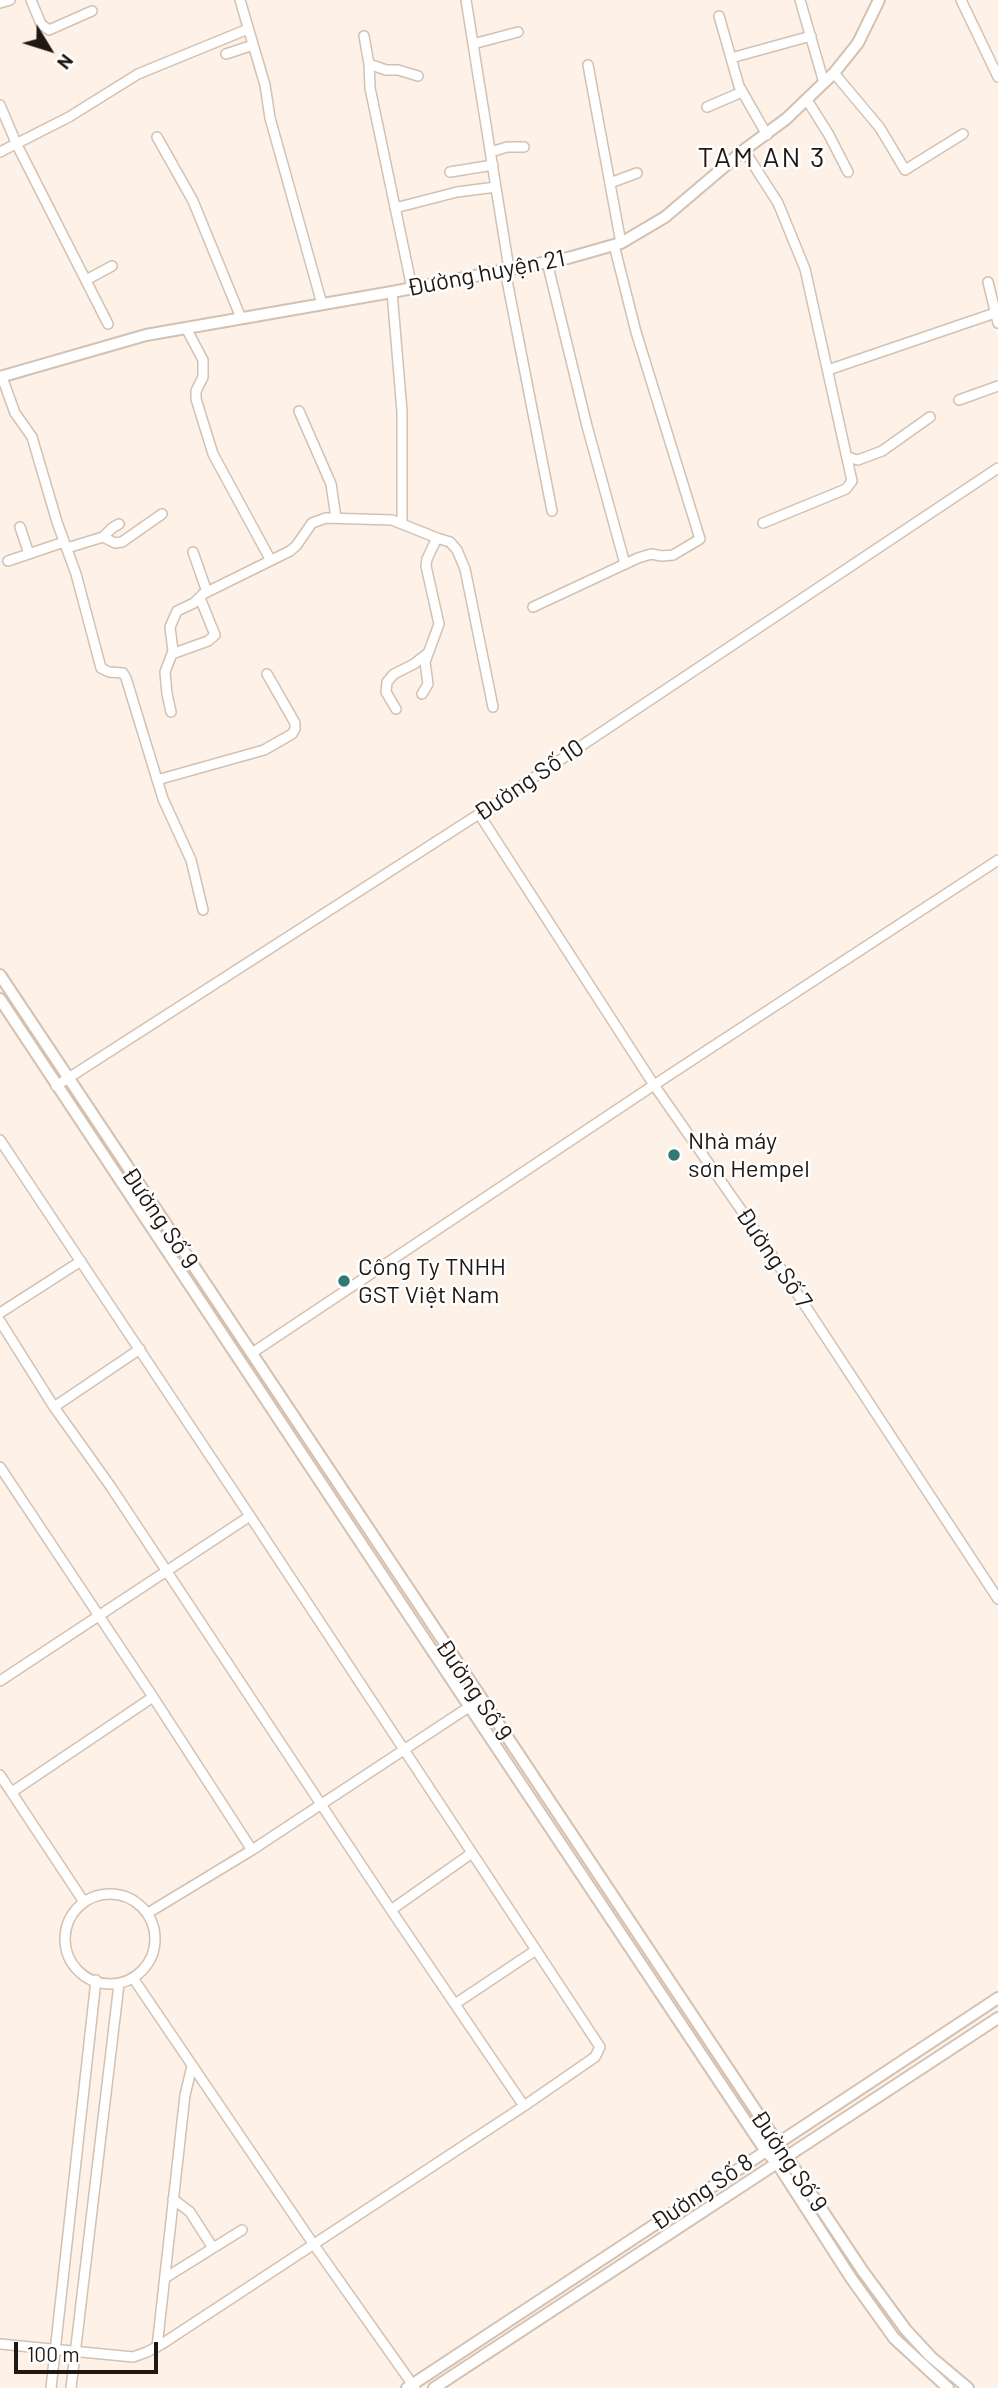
<!DOCTYPE html>
<html>
<head>
<meta charset="utf-8">
<style>
  body { margin:0 }
  #map { position:relative; width:998px; height:2388px; overflow:hidden; background:#fdf1e8; font-family:Barlow,sans-serif }
  canvas { display:block }
  .north { position:absolute; left:14px; top:14px; width:70px; height:70px; -webkit-text-stroke:5px #fff; paint-order:stroke; rotate:128deg; font-size:19px; font-weight:700; line-height:28px; text-align:center; color:#1f1813 }
  .north::after { content:''; display:block; margin:auto; width:24px; height:32px; background:#1f1813; clip-path:polygon(50% 0,100% 100%,50% 72%,0 100%) }
  .scale { position:absolute; left:14px; top:2342px; width:144px; height:32px; box-sizing:border-box; border:4px solid #1f1813; border-top:0; padding-left:9px; font-size:21px; line-height:24px; white-space:nowrap; color:#1f1813; -webkit-text-stroke:5px #fff; paint-order:stroke }
</style>
</head>
<body>
<div id="map">
<canvas width="998" height="2388"></canvas>
<div class="north">N</div>
<div class="scale">100 m</div>
</div>
<script>
const ctx = document.querySelector('canvas').getContext('2d');
ctx.lineJoin = 'round';
function poly(rows) {
  const path = new Path2D();
  for (const r of rows) {
    if (r.length === 3) {
      path.moveTo(r[0] + r[2], r[1]);
      path.arc(r[0], r[1], r[2], 0, 2 * Math.PI);
      continue;
    }
    path.moveTo(r[0], r[1]);
    for (let i = 2; i < r.length; i += 2) path.lineTo(r[i], r[i + 1]);
  }
  return path;
}
function strokePath(path, color, width, dash) {
  ctx.strokeStyle = color;
  ctx.lineWidth = width;
  ctx.lineCap = dash ? 'butt' : 'round';
  ctx.setLineDash(dash || []);
  ctx.stroke(path);
}
function drawText(font, color, halo, rows, align = 'center') {
  ctx.font = font + ' Barlow,sans-serif';
  ctx.lineWidth = 5;
  ctx.setLineDash([]);
  ctx.textBaseline = 'middle';
  ctx.strokeStyle = halo;
  ctx.fillStyle = color;
  for (const [text, x, y, turn = 0] of rows) {
    ctx.save();
    ctx.translate(x, y);
    ctx.rotate((+turn || 0) * Math.PI / 180);
    ctx.textAlign = isNaN(turn) ? turn : align;
    if (halo) ctx.strokeText(text, 0, 0);
    ctx.fillText(text, 0, 0);
    ctx.restore();
  }
}
const minor = poly([
  [31,0,41,24,49,30,92,11],
  [240,0,265,85,270,118,322,304],
  [466,0,509,269],
  [800,0,824,83],
  [961,0,998,77],
  [0,3,10,0],
  [719,16,739,86,767,135],
  [364,36,369,64,370,88,412,288],
  [473,44,518,32],
  [226,54,253,45],
  [731,58,811,36],
  [369,64,386,70,398,70,418,76],
  [588,65,621,243],
  [834,73,880,128,905,170,963,134],
  [807,100,829,135,848,172],
  [0,105,17,145,108,324],
  [707,107,742,92],
  [157,137,193,201,241,318],
  [744,150,778,203,805,269,852,481,846,489,763,523],
  [0,152,69,117,138,74,248,29],
  [491,152,507,147,524,147],
  [450,172,493,165],
  [610,183,637,173],
  [395,208,457,192,496,187],
  [547,262,587,426,625,564],
  [505,270,552,511],
  [86,280,112,266],
  [988,282,998,323],
  [392,292,402,411,402,523],
  [186,328,203,360,203,377,196,391,196,399,213,454,270,559],
  [828,370,995,313],
  [2,377,15,413,32,437,57,522,76,574,101,668,109,672,123,673,126,678,163,799,191,860,203,910],
  [959,400,998,386],
  [299,411,331,484,336,518],
  [847,457,858,460,882,451,930,417],
  [20,527,29,554],
  [103,537,115,543,122,542,162,514],
  [437,538,450,542,457,550,465,569,493,707],
  [67,548,103,537,112,528,119,524],
  [193,552,207,592],
  [8,561,64,542],
  [533,607,638,558,651,554,662,556,673,555,700,539,636,332,614,245],
  [172,654,208,641,215,635,200,598],
  [396,709,386,692,387,682,394,674,414,664,428,653],
  [171,712,167,694,165,672,173,651,170,627,177,611,194,603,203,594,290,551,296,546,312,523,326,518,392,520,437,538,427,559,426,566,439,624,425,662,428,684,422,694],
  [157,780,264,750,292,734,295,729,295,723,267,674],
  [479,814,654,1085,760,1237,998,1599],
  [56,1086,479,814,998,468],
  [0,1140,250,1516],
  [0,1313,81,1261],
  [0,1321,54,1407,111,1487,391,1910,524,2106],
  [252,1353,654,1085,998,860],
  [54,1407,140,1349],
  [0,1467,153,1697,252,1850],
  [0,1681,250,1516,600,2047,595,2057,524,2106,162,2344,147,2352,133,2357,0,2344],
  [0,1775,84,1902],
  [12,1792,153,1697],
  [110,1939,45],
  [391,1910,472,1853],
  [148,1913,252,1850,481,1699],
  [133,1978,314,2245,415,2388],
  [455,2004,536,1950],
  [173,2199,190,2212,213,2248],
  [165,2278,242,2230],
  [157,2347,185,2095,192,2066],
  [51,2388,96,1980],
  [71,2388,119,1984]
]);
const tertiary = poly([
  [0,377,146,335,392,292,568,258,621,243,665,217,744,150,786,119,834,73,858,43,879,0],
  [0,975,862,2270,906,2330,931,2357,968,2388],
  [0,999,469,1706,765,2150,777,2163,851,2278,894,2338,948,2388],
  [407,2388,998,1998],
  [434,2388,998,2018]
]);
strokePath(minor, '#d3c1b2', 12);
strokePath(tertiary, '#d3c1b2', 14);
strokePath(minor, '#fff', 9);
strokePath(tertiary, '#fff', 10);
for (const [x, y, r, color] of [
  [674,1155,7,"#317973"],
  [344,1281,7,"#317973"]
]) {
  const dot = new Path2D();
  dot.arc(x, y, r, 0, 2 * Math.PI);
  ctx.fillStyle = color;
  ctx.fill(dot);
  strokePath(dot, '#fff', 2.5);
}
drawText('24px', '#1f1813', '#fff', [
  ["Đường huyện 21",486,273,-11],
  ["Đường Số 10",529,780,-34],
  ["Đường Số 9",160,1218,56],
  ["Đường Số 7",774,1258,56],
  ["Đường Số 9",474,1690,56],
  ["Đường Số 9",789,2161,56],
  ["Đường Số 8",702,2192,-34]
]);
drawText('24px', '#1f1813', '#fff', [
  ["Nhà máy",688,1141],
  ["sơn Hempel",688,1169],
  ["Công Ty TNHH",358,1267],
  ["GST Việt Nam",358,1295]
], 'left');
ctx.letterSpacing = '2px';
drawText('28px', '#1f1813', '#fff', [
  ["TAM AN 3",762,158]
]);
ctx.letterSpacing = '0px';
</script>
</body>
</html>
